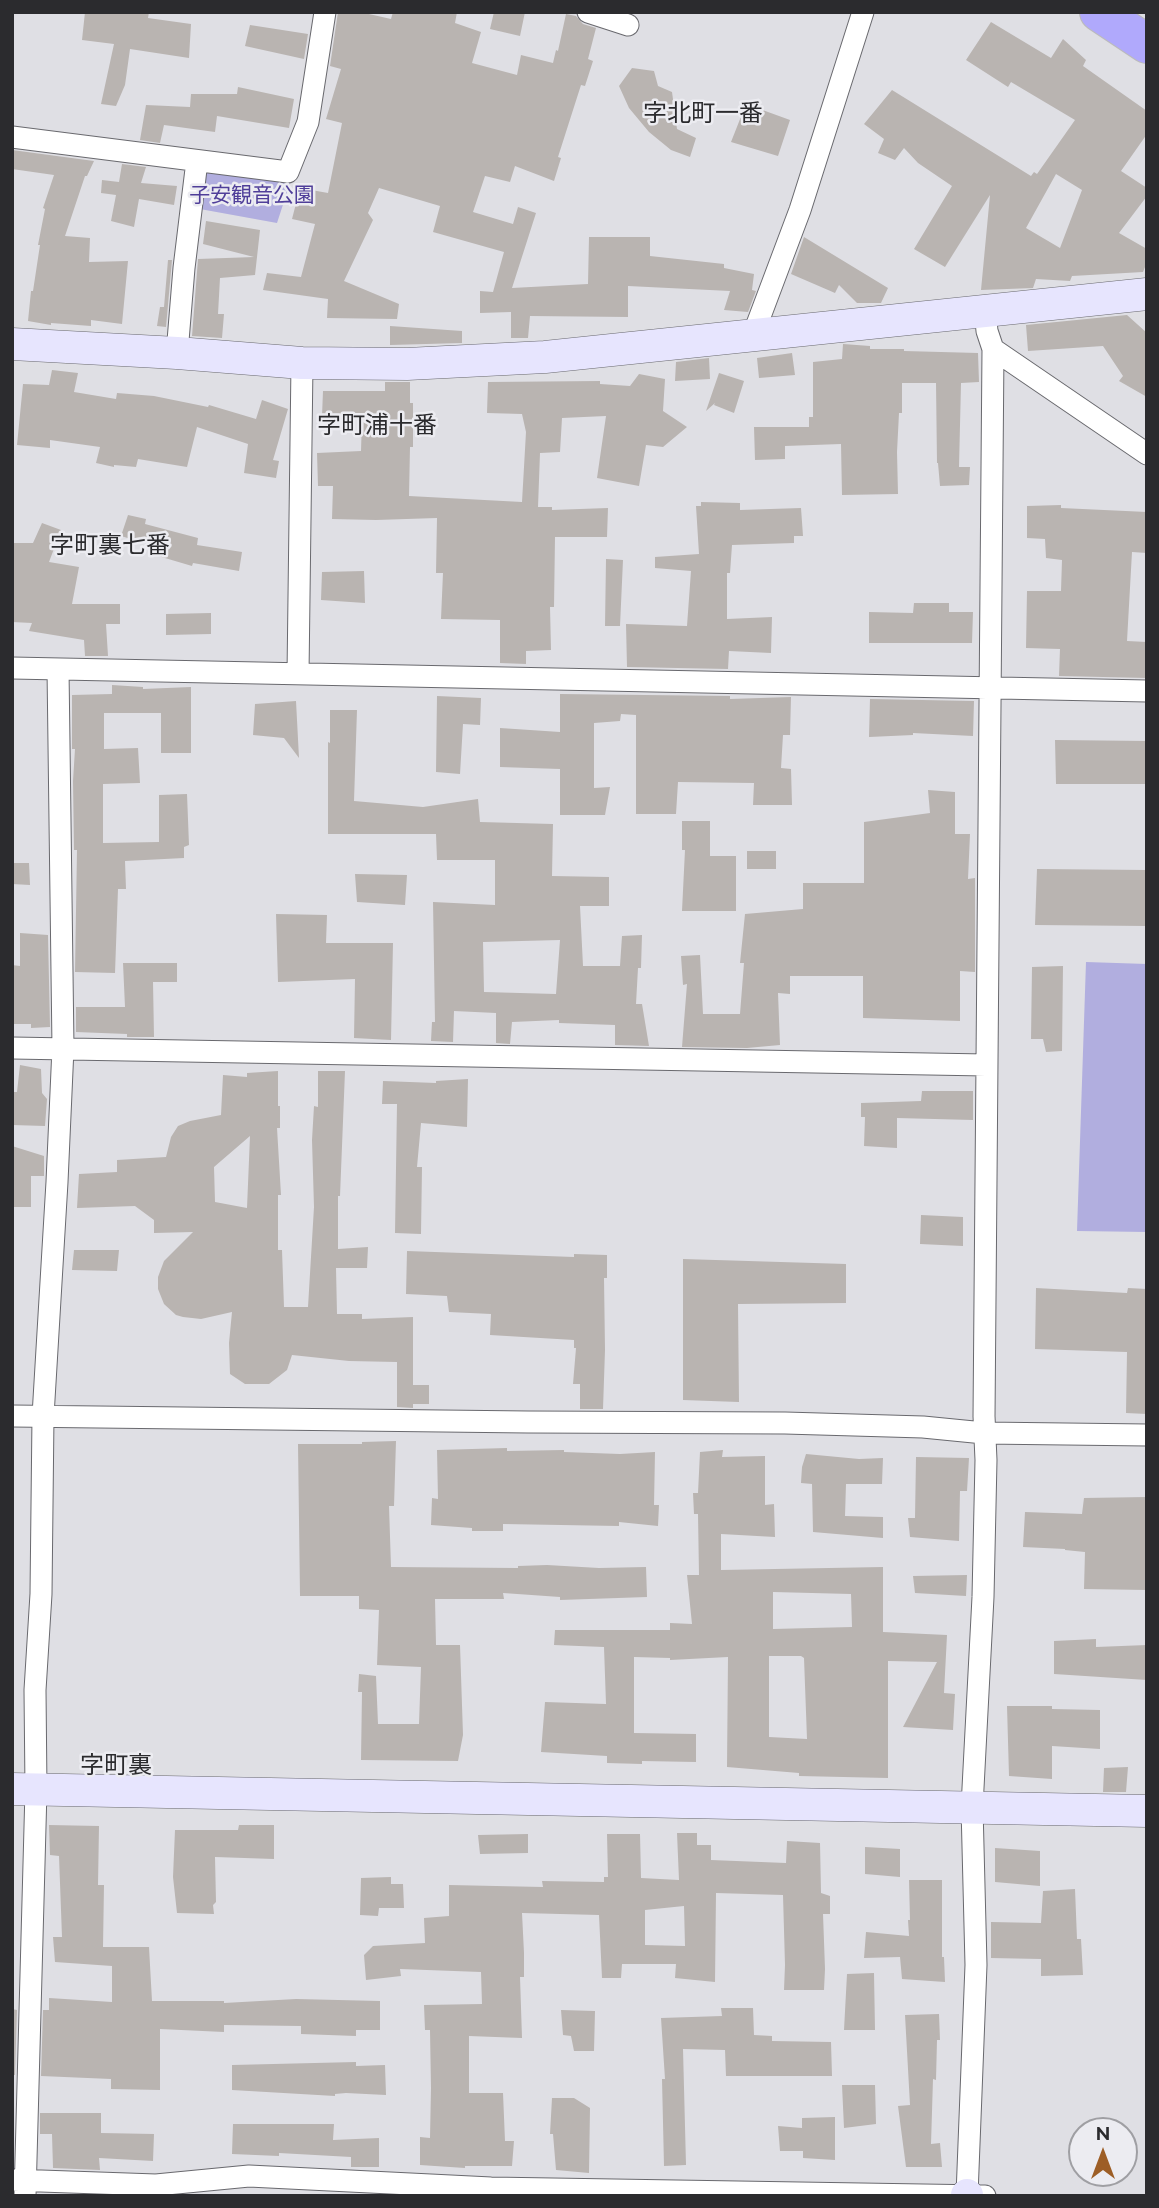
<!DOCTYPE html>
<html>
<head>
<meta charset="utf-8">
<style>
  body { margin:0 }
  #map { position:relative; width:1159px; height:2208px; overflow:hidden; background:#dfdfe4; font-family:Raleway,sans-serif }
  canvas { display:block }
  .frame { position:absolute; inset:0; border:14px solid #2b2b2e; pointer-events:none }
  .north { position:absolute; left:1068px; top:2117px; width:70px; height:70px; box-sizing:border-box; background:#ececf1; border:2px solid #9f9fa3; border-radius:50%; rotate:0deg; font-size:19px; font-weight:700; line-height:28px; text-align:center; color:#2b2b2e }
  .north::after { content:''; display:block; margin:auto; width:24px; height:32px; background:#9d5e26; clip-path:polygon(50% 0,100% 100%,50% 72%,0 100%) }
</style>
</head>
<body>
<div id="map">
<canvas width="1159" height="2208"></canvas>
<div class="frame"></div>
<div class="north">N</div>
</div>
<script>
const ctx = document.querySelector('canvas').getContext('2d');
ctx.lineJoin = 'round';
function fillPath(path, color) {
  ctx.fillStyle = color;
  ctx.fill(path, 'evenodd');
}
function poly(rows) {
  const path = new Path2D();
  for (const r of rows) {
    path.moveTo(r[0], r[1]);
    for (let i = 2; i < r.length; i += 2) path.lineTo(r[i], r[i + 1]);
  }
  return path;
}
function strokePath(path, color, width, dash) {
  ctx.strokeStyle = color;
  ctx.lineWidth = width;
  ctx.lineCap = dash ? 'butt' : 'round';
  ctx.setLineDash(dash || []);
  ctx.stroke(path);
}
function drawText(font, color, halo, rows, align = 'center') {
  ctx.font = font + ' Raleway,"Noto Sans JP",sans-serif';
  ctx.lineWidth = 5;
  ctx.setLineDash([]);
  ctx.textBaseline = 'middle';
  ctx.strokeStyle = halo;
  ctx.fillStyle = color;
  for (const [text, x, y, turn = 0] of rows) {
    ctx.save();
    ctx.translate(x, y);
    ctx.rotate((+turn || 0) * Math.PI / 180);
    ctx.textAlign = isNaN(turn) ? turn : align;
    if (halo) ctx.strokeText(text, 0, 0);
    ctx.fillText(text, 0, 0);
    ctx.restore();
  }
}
fillPath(poly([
  [205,167,291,180,277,223,200,209],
  [1086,962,1147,964,1147,1232,1077,1231]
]), '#b1aedf');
fillPath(poly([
  [85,12,149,12,148,18,191,24,189,58,130,49,125,85,116,106,101,104,114,44,82,40],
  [338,12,360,12,391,19,393,12,457,12,455,23,481,32,472,63,517,75,521,55,553,63,556,50,558,51,566,14,576,16,583,24,596,28,588,59,593,61,585,86,581,85,558,157,561,158,554,181,515,166,510,182,485,176,473,212,513,224,518,207,536,213,512,288,588,284,589,237,650,237,650,256,724,264,724,268,754,274,752,290,756,291,748,312,724,310,730,291,628,286,628,317,530,316,528,338,511,338,511,312,480,313,480,291,493,292,504,252,433,232,440,206,379,188,368,213,373,220,344,281,399,304,397,319,327,318,328,299,263,290,267,273,301,277,315,224,292,219,300,188,328,193,342,123,326,119,341,69,330,66],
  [494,12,525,12,520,36,490,29],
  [991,22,1051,58,1063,39,1086,60,1083,66,1147,111,1147,134,1121,171,1147,188,1147,196,1119,233,1147,249,1147,262,1143,272,1072,276,1070,281,1036,279,1033,288,981,290,990,195,945,267,914,249,952,186,918,163,904,148,895,160,878,153,884,139,864,124,892,90,1031,176,1034,172,1037,174,1075,120,1011,82,1008,87,966,60],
  [1056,174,1082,190,1060,248,1026,228],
  [250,25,308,34,304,59,245,46],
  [632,68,654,71,658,86,672,92,677,129,696,138,690,157,671,150,649,132,629,108,619,86],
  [238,87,294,99,289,128,217,116,215,132,164,125,160,143,140,140,146,105,190,107,191,94,237,94],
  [746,104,790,120,778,156,731,142],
  [12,150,94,161,87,176,85,176,65,236,90,238,89,262,128,261,122,324,91,320,91,326,51,323,51,325,28,321,31,291,33,291,40,245,38,245,45,209,43,208,54,175,12,169],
  [122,164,146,167,141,183,177,186,174,205,139,199,134,227,111,221,116,195,101,193,102,180,119,182],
  [206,221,260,230,255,275,220,278,218,314,224,314,222,338,192,336,198,259,254,257,203,244],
  [804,237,888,288,881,303,857,303,839,285,835,293,791,274],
  [168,260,172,260,166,327,157,326,160,307,164,307],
  [1127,315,1147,333,1147,397,1119,381,1123,376,1103,346,1028,351,1026,325],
  [390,326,462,331,462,343,390,345],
  [843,344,870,346,870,349,904,349,904,351,978,353,979,382,961,383,959,467,970,467,969,485,940,486,938,463,937,463,936,383,902,383,902,413,899,413,897,452,898,494,842,495,841,444,785,446,785,459,755,460,754,427,809,427,809,417,813,417,813,362,842,359],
  [792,353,795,375,759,378,757,358],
  [709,358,710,379,675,381,676,362],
  [52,370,78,373,74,392,116,399,117,393,154,396,208,407,209,405,256,419,262,400,288,409,273,460,279,461,276,478,244,473,248,444,197,427,187,467,138,459,136,467,114,465,114,467,96,463,100,447,50,440,50,448,17,445,23,384,49,385],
  [719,373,744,381,734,413,714,405,715,403,706,411],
  [639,374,665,379,663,411,687,427,663,447,646,445,639,486,597,478,606,416,562,418,560,452,540,453,538,507,552,507,552,510,608,508,607,537,555,537,554,607,550,607,551,650,526,651,526,664,500,663,500,620,441,619,443,573,436,573,437,518,376,520,332,519,333,486,318,486,317,453,361,451,362,418,322,416,323,391,385,391,385,382,410,382,410,403,413,403,413,447,410,447,409,496,522,502,526,432,522,414,487,413,488,382,600,381,600,384,630,386],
  [701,502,740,503,740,510,801,508,803,536,794,536,794,543,732,545,730,573,727,573,727,619,772,617,771,653,729,651,728,669,627,667,626,624,687,626,691,571,655,568,655,557,699,554,696,506,701,506],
  [1061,505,1061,508,1147,512,1147,553,1132,552,1127,641,1147,642,1147,678,1059,676,1060,649,1026,648,1027,591,1061,591,1062,560,1046,558,1045,539,1027,538,1027,506],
  [128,515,146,519,145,524,198,538,197,545,242,552,239,571,193,563,192,566,148,553,151,545,121,536],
  [42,523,61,530,49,562,79,567,72,604,120,604,120,624,106,624,108,656,85,656,84,640,29,631,32,623,12,622,12,543,33,543],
  [606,559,623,560,620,626,605,626],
  [364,571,365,603,321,600,322,572],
  [914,603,949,603,949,612,973,612,972,643,869,643,869,612,913,613],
  [211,613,211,634,166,635,166,614],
  [112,685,143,687,143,689,191,687,191,753,161,753,161,713,104,713,104,749,138,748,140,783,103,784,103,843,159,842,159,795,187,794,189,845,184,847,184,858,125,861,126,889,118,889,115,973,75,972,77,850,74,850,73,781,75,749,72,749,72,695,112,694],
  [560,694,730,696,730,699,791,697,790,735,783,735,781,768,791,769,792,805,753,805,754,783,678,782,676,814,636,814,636,715,621,714,620,721,594,723,594,788,610,787,605,815,560,815,560,769,500,767,500,728,560,732],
  [437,696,481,698,480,725,463,724,460,774,436,772],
  [870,699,974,701,973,736,913,733,913,735,869,737],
  [296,701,299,758,284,738,253,735,255,704],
  [330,710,357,710,354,801,423,807,478,799,480,822,553,824,552,876,609,877,609,906,580,906,583,966,620,966,622,936,642,935,641,968,638,968,636,1004,642,1004,649,1046,615,1045,615,1025,559,1023,559,1020,512,1022,510,1044,496,1043,496,1013,454,1011,453,1042,431,1041,432,1022,435,1022,433,902,495,905,495,860,437,860,436,834,328,834,328,742,330,743],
  [560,940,556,994,484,992,483,942],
  [1055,740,1147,741,1147,784,1056,784],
  [928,790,955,792,955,834,970,834,968,879,975,878,975,972,960,971,960,1021,863,1018,863,976,790,976,790,994,778,993,780,1045,747,1048,682,1047,687,984,683,985,681,956,700,955,703,1014,740,1014,744,963,740,963,745,914,803,909,803,883,864,883,864,822,930,813],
  [682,821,710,821,710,856,736,856,736,911,682,911,685,850,682,850],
  [747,851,776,851,776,869,747,869],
  [12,863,29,863,30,885,12,884],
  [1037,869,1147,870,1147,926,1035,925],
  [355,874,407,875,405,905,357,902],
  [276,914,327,915,326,943,393,943,391,1040,354,1038,355,979,278,982],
  [20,933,48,935,50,1027,31,1028,31,1024,12,1024,12,965,20,966],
  [123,963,177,963,177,982,153,982,154,1037,127,1037,127,1034,76,1032,76,1007,125,1007],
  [1063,966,1062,1051,1046,1052,1043,1039,1031,1039,1032,967],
  [20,1065,41,1069,42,1093,47,1099,45,1126,12,1125,12,1092,17,1092],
  [278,1071,278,1106,280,1106,280,1128,277,1128,281,1195,278,1195,278,1250,282,1250,284,1307,308,1307,314,1207,312,1140,314,1106,318,1107,318,1071,345,1071,340,1196,338,1196,338,1249,368,1247,367,1268,336,1268,337,1314,362,1314,362,1319,413,1317,413,1385,429,1385,429,1404,413,1404,413,1408,397,1407,397,1362,349,1361,292,1355,287,1370,269,1384,245,1384,230,1374,229,1343,232,1312,201,1319,183,1317,176,1315,164,1304,158,1289,158,1277,164,1261,193,1232,154,1233,154,1220,135,1206,77,1208,79,1174,117,1172,117,1160,166,1157,171,1137,178,1126,190,1121,221,1115,223,1075,247,1077,247,1073],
  [250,1136,247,1208,215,1202,214,1167],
  [468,1079,467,1127,421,1123,417,1167,422,1167,421,1234,395,1233,397,1104,382,1104,383,1081,436,1083,436,1081],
  [922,1091,973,1091,973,1120,897,1118,897,1148,864,1146,865,1117,861,1117,861,1103,921,1101],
  [12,1146,44,1156,44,1176,31,1176,31,1207,12,1207],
  [921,1215,963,1217,963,1246,920,1244],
  [74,1250,119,1250,117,1271,72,1270],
  [407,1251,574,1257,574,1254,607,1255,607,1278,604,1278,605,1350,603,1409,580,1409,580,1384,573,1384,576,1348,574,1348,574,1340,490,1335,491,1314,449,1312,447,1296,406,1294],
  [683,1259,846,1264,846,1303,738,1304,739,1402,683,1400],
  [1036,1288,1127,1293,1128,1288,1147,1289,1147,1414,1126,1413,1127,1352,1035,1349],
  [396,1441,394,1506,389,1506,391,1567,518,1568,518,1566,547,1565,599,1568,646,1567,647,1597,560,1600,560,1597,503,1593,504,1599,435,1599,436,1645,460,1645,463,1735,458,1761,361,1760,362,1692,358,1692,359,1674,376,1676,378,1724,419,1724,421,1667,377,1665,379,1610,359,1609,359,1596,300,1596,298,1444,362,1444,362,1442],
  [507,1448,507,1451,564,1450,564,1452,620,1454,655,1452,654,1505,659,1505,658,1526,619,1522,619,1526,503,1524,503,1531,472,1531,472,1528,431,1525,432,1498,438,1499,437,1450],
  [723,1450,722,1457,765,1456,765,1505,774,1504,775,1537,721,1534,721,1570,883,1567,883,1632,947,1635,944,1693,955,1694,953,1730,903,1727,937,1662,888,1661,888,1778,799,1776,799,1773,727,1767,728,1657,670,1660,670,1658,634,1657,634,1733,696,1734,696,1762,642,1761,642,1764,607,1763,607,1756,541,1752,545,1702,606,1704,604,1647,554,1645,555,1630,670,1630,670,1623,692,1624,687,1575,699,1575,698,1514,694,1514,693,1493,698,1493,700,1452],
  [773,1592,851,1594,852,1627,773,1629],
  [769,1656,801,1656,804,1658,807,1739,769,1737],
  [806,1454,859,1459,883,1458,882,1484,846,1484,845,1516,883,1517,883,1538,813,1532,812,1484,801,1483,802,1467],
  [916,1457,969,1458,967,1491,960,1491,959,1541,910,1537,908,1518,915,1518],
  [1147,1497,1147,1590,1084,1589,1085,1552,1065,1550,1065,1549,1023,1547,1025,1512,1082,1514,1084,1498],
  [967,1575,966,1596,915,1593,913,1576],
  [1096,1639,1096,1647,1147,1645,1147,1680,1054,1674,1054,1641],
  [1007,1706,1052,1706,1052,1709,1100,1710,1100,1749,1052,1746,1052,1779,1009,1776],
  [1128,1767,1126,1792,1103,1792,1104,1768],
  [49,1825,99,1826,98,1885,104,1885,103,1947,149,1947,152,2001,224,2001,224,2003,296,1999,380,2001,380,2030,356,2030,356,2036,301,2034,301,2026,224,2025,224,2032,160,2029,160,2090,111,2089,111,2079,41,2076,43,2010,49,2010,49,1998,112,2002,112,1966,55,1962,53,1937,62,1937,59,1856,50,1855],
  [239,1825,274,1825,274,1859,215,1857,216,1902,213,1905,214,1914,177,1913,173,1877,175,1830,238,1830],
  [677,1833,697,1833,697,1845,711,1845,711,1860,786,1863,787,1841,820,1843,821,1893,830,1896,830,1914,823,1914,825,1969,824,1990,784,1990,785,1965,783,1895,716,1893,715,1982,675,1978,676,1964,622,1964,621,1978,602,1978,599,1915,522,1913,524,1953,524,1977,520,1977,522,2038,469,2036,469,2093,503,2093,505,2141,514,2141,512,2166,465,2166,465,2168,420,2165,420,2137,430,2138,431,2088,430,2030,425,2030,424,2005,482,2004,481,1972,400,1969,401,1976,366,1980,364,1955,373,1946,425,1943,424,1918,449,1916,449,1885,543,1887,542,1881,604,1882,604,1877,608,1877,607,1834,640,1834,641,1878,679,1880],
  [684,1906,685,1946,645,1945,645,1910],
  [528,1834,528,1853,480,1854,478,1835],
  [865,1847,900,1849,900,1877,865,1874],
  [995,1848,1040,1851,1040,1886,995,1882],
  [391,1877,391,1884,403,1884,404,1908,379,1908,378,1916,360,1915,361,1878],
  [909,1880,942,1880,942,1957,944,1957,945,1982,902,1979,900,1957,864,1958,866,1932,909,1936,908,1920,910,1920],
  [1075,1889,1077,1939,1081,1939,1083,1975,1041,1976,1041,1959,991,1958,991,1922,1041,1923,1043,1891],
  [874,1973,875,2030,844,2030,847,1974],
  [721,2008,753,2008,754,2035,772,2036,772,2041,831,2042,832,2076,726,2076,725,2050,683,2049,686,2165,664,2166,662,2079,665,2079,661,2018,722,2016],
  [12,2009,17,2010,15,2075,12,2075],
  [561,2010,595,2011,594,2051,574,2051,571,2036,563,2035],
  [939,2014,940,2040,937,2040,936,2080,933,2079,931,2144,940,2143,942,2167,906,2167,898,2106,910,2105,905,2015],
  [356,2062,356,2066,385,2065,386,2095,346,2093,335,2094,335,2096,232,2090,232,2065],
  [842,2085,875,2085,876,2124,844,2128],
  [552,2098,574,2098,590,2108,589,2173,556,2170,553,2134,550,2134],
  [40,2113,101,2113,101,2133,154,2134,153,2161,99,2158,100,2170,53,2168,52,2134,40,2134],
  [835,2117,835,2160,803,2158,803,2151,780,2151,778,2126,802,2128,802,2118],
  [233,2124,334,2124,333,2140,379,2138,379,2167,351,2167,351,2157,279,2153,279,2156,232,2154]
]), '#b9b4b1');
const street = poly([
  [588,12,628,25],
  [12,137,288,172,308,122,325,12],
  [753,335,800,210,863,12],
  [993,349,1147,454],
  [177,353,184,268,197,161],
  [12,668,1147,691],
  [298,674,302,363],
  [12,1048,986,1065],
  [12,1416,528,1422,785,1423,923,1427,984,1433,1147,1435],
  [12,2180,156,2185,249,2176,491,2188,985,2196],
  [967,2195,976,1965,972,1807,983,1597,986,1460,984,1416,993,349,987,331,985,310],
  [25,2196,36,1790,35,1690,41,1594,43,1416,57,1182,63,1048,58,669]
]);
const secondary = poly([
  [12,344,177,353,302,363,407,364,545,357,1147,294],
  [12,1789,1147,1811],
  [967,2196,967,2195]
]);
const highway = poly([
  [1099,12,1147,44]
]);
strokePath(street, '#69696e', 23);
strokePath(secondary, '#69696e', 33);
strokePath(highway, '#bbbbbc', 40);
strokePath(street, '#fff', 21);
strokePath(secondary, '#e7e5fe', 32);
strokePath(highway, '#b0a9fc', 38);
drawText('21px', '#4f3e99', '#ececf1', [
  ["子安観音公園",252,196]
]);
drawText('24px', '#2b2b2e', '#ececf1', [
  ["字北町一番",703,114],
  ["字町浦十番",377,426],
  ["字町裏七番",110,546],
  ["字町裏",116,1766]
]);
</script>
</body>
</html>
